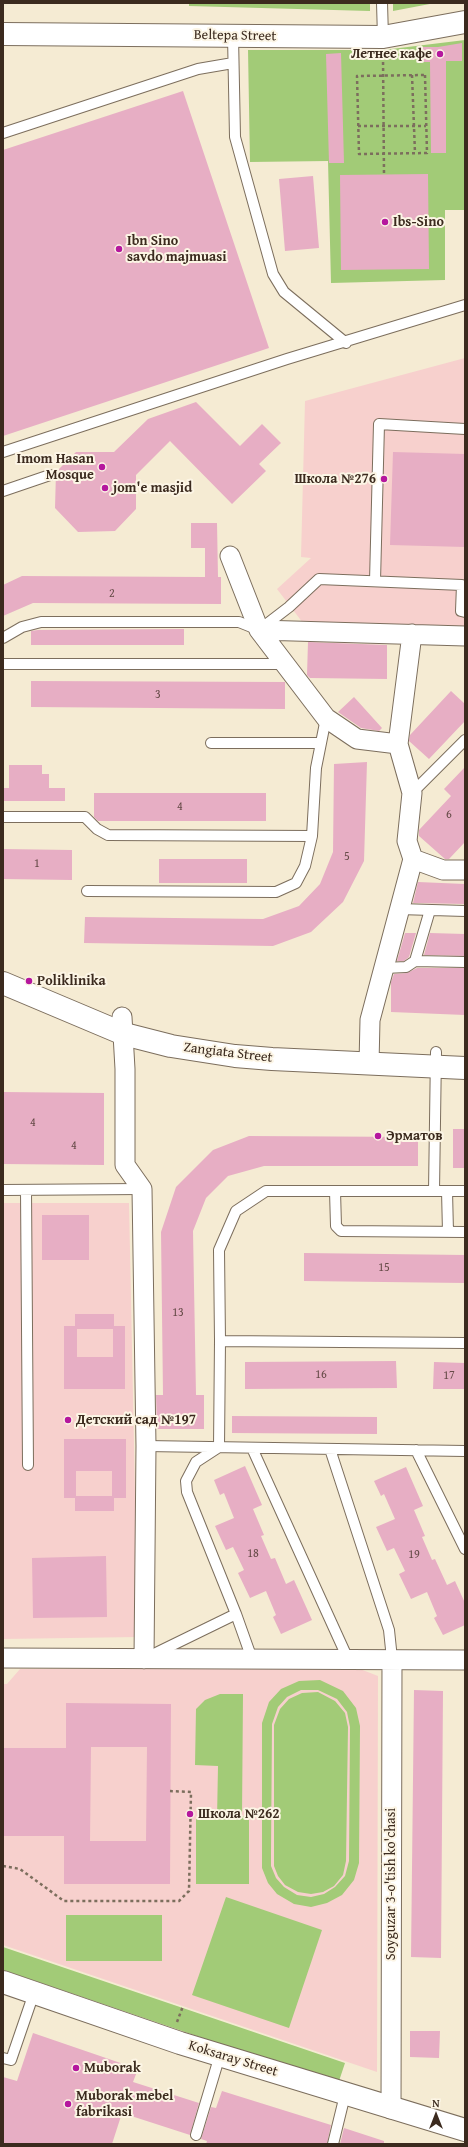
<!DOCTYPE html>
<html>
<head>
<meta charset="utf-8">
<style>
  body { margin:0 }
  #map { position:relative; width:468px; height:2147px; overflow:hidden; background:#f5ebd3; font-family:"Gentium Book Plus",serif }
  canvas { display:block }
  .frame { position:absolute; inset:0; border:4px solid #3b2a1e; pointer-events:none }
  .north { position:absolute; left:416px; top:2095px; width:40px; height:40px; -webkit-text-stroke:3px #fcf5e5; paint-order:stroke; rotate:0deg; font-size:11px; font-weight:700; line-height:16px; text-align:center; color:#3b2a1e }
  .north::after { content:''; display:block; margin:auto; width:14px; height:18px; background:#3b2a1e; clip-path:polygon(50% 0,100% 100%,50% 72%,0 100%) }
</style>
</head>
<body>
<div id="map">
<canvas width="468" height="2147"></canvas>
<div class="frame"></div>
<div class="north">N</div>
</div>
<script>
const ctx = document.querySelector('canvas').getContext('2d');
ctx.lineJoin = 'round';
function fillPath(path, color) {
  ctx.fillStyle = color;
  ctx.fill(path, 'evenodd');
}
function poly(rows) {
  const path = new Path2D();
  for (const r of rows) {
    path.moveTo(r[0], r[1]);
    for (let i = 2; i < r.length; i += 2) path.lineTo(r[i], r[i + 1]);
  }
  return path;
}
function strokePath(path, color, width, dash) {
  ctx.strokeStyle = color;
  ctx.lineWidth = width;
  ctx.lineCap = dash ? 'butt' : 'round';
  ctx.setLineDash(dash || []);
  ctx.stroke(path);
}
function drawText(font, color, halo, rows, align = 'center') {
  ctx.font = font + ' "Gentium Book Plus",serif';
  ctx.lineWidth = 4;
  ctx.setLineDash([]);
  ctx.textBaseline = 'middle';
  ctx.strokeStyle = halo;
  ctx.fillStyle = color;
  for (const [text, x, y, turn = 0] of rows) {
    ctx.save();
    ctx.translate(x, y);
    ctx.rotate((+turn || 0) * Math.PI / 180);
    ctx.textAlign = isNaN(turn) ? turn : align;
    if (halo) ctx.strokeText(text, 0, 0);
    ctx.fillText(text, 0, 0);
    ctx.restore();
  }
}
fillPath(poly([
  [465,358,465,628,303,623,277,589,311,558,301,557,305,401],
  [3,1203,129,1203,138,1637,3,1639],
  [20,1669,360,1669,378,1676,377,2072,3,1945,3,1684,7,1684]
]), '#f7d0cd');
fillPath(poly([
  [189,3,370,3,370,11,189,6],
  [393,3,435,3,393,11],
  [465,40,465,210,445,210,445,280,331,283,328,161,250,162,248,50,383,50],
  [320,1680,343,1691,356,1708,360,1726,359,1863,354,1880,342,1895,327,1903,311,1907,294,1904,277,1894,268,1883,262,1868,262,1723,269,1702,281,1689,299,1681],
  [301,1690,318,1690,337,1699,347,1712,350,1727,349,1861,345,1876,335,1887,324,1894,311,1897,297,1895,284,1887,276,1878,271,1866,271,1854,272,1724,278,1707,287,1697],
  [318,1692,335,1701,345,1713,348,1727,346,1861,343,1875,334,1886,323,1892,311,1894,298,1892,285,1885,278,1876,274,1866,274,1725,280,1709,289,1699,302,1693],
  [220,1694,243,1694,242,1816,249,1816,249,1884,196,1884,196,1819,217,1819,218,1766,195,1765,196,1709,205,1700],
  [226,1897,322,1930,289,2028,192,1995],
  [66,1915,162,1915,162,1961,66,1961],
  [3,1947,345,2063,338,2084,3,1970]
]), '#a2cb77');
fillPath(poly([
  [462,43,462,61,446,61,446,153,431,153,430,62,419,62,419,47,438,47],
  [341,53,344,163,329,163,326,54],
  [183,91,269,348,3,436,3,150],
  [428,174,429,269,341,270,340,175],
  [313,176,319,248,285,251,279,179],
  [196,402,240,446,262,424,281,443,259,464,266,471,232,504,170,441,136,475,136,509,115,531,78,532,55,508,56,472,76,452,114,452,148,419],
  [393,452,465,454,465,547,390,545],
  [191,523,217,523,218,577,221,577,221,604,33,603,3,616,3,585,22,576,205,577,205,548,191,548],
  [184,629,184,645,31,645,31,631,38,630],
  [308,642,387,645,387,679,310,678,307,675],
  [31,681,285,682,285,709,31,707],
  [451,691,465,704,465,721,429,759,409,741,410,735],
  [354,697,382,728,379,731,361,728,338,712],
  [367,762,364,861,343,902,311,932,273,946,84,943,85,917,263,919,299,906,320,884,333,852,334,764],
  [9,765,42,765,42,774,49,774,49,788,65,788,65,801,3,801,3,788,9,788],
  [465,767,465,842,449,859,445,859,419,836,419,830,451,796,444,789],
  [94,793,266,793,266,821,98,821,94,817],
  [3,849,72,850,72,880,3,879],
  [159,859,247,859,247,883,159,883],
  [418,882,465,884,465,904,413,903],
  [405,933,416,933,409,957,404,961,397,961],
  [430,933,465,934,465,956,424,955],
  [417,968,465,968,465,1015,391,1012,391,982,394,974,407,973],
  [3,1092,104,1093,104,1165,3,1164],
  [453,1129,465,1129,465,1168,453,1168],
  [249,1136,418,1137,418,1166,264,1166,228,1176,206,1198,193,1231,196,1395,204,1395,204,1429,157,1429,156,1395,163,1395,161,1232,176,1187,213,1150],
  [42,1215,89,1215,89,1260,42,1260],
  [304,1253,465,1255,465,1283,304,1281],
  [75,1314,114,1314,114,1326,125,1326,125,1389,64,1389,64,1326,75,1326],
  [77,1329,113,1329,113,1357,77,1357],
  [396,1361,397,1388,245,1389,245,1362],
  [434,1362,465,1363,465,1389,433,1389],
  [232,1416,377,1417,377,1434,232,1433],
  [64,1439,126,1439,126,1498,114,1498,114,1511,75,1511,75,1498,64,1498],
  [76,1471,112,1471,112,1496,76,1496],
  [245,1466,262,1505,253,1509,264,1535,261,1536,271,1559,275,1558,286,1584,294,1580,312,1620,281,1634,273,1617,276,1615,266,1591,250,1598,238,1573,244,1570,233,1547,226,1550,215,1526,234,1518,224,1493,220,1495,214,1480],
  [406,1467,423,1506,414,1510,425,1536,422,1537,432,1560,435,1559,447,1585,455,1581,465,1603,465,1625,443,1635,434,1618,437,1616,427,1592,411,1599,399,1574,405,1571,394,1548,387,1551,376,1527,395,1519,384,1494,381,1496,374,1481],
  [106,1556,107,1617,33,1618,32,1558],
  [414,1690,443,1691,441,1958,411,1957],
  [66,1703,171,1704,170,1884,64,1884,64,1836,3,1836,3,1748,66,1748],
  [91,1747,147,1747,146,1841,90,1841],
  [410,2031,440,2031,439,2058,410,2057],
  [33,2033,138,2069,133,2082,199,2103,190,2135,122,2113,112,2144,3,2144,3,2077,17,2081],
  [222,2091,331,2125,327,2144,206,2144,207,2141,201,2139,211,2107,216,2108],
  [344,2128,384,2141,384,2144,340,2144]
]), '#e7aec4');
const service = poly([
  [382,3,383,37],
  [233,36,235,137,273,274,284,292,346,343],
  [3,133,198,69,233,63],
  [3,452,287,359,465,305],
  [3,491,50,475],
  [375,581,379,424,465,429],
  [3,638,22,627,41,622,239,622,259,630,289,607,319,579,462,585,461,611,465,612],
  [3,664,286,664],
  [211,743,321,743],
  [412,793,465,740],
  [3,817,85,817,97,829,108,835,312,836],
  [87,891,276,892,296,883,305,866,312,836,316,768,326,718],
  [399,909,465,911],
  [415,961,430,910],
  [384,968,406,967,415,961,465,962],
  [3,1190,142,1189],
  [26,1190,28,1465],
  [335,1191,336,1226,341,1231,465,1232],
  [434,1191,436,1052],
  [447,1191,448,1232],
  [220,1341,219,1250,236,1211,266,1191,465,1191],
  [146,1446,465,1451],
  [252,1448,348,1659],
  [330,1449,389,1630,392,1659],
  [416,1450,465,1549],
  [152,1655,236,1614],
  [252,1659,236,1614,187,1492,186,1481,196,1462,219,1447,220,1341,465,1343],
  [3,2058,11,2060,34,1993],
  [196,2135,220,2055],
  [333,2144,345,2095]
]);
const minor = poly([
  [230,556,259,630,326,718,357,739,398,744,412,793,407,841,413,859,443,870,465,870],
  [259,630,465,636],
  [398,744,412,634],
  [122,1017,125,1069,125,1165,142,1189,146,1446,144,1659],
  [369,1064,370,1020,413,859],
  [3,1658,465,1660],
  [391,2109,392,1659]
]);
const tertiary = poly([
  [3,1982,180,2043,465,2130]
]);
const secondary = poly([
  [3,34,383,37,465,22],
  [3,983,124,1034,171,1046,235,1056,272,1059,465,1068]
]);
strokePath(service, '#7c6e5d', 12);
strokePath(minor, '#7c6e5d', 21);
strokePath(tertiary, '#7c6e5d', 24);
strokePath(secondary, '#7c6e5d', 24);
strokePath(poly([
  [383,56,384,174],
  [412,75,415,153],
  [425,75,427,153,359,154,357,76,425,75],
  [358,126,426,126],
  [3,1866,20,1869,64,1901,179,1901,189,1891,191,1792,170,1791],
  [177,2022,183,2006]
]), '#7c6e5d', 2.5, [3, 3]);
strokePath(service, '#fff', 10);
strokePath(minor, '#fff', 19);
strokePath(tertiary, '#fff', 22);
strokePath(secondary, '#fff', 22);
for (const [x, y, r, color] of [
  [440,54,4,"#b5179e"],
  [385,222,4,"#b5179e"],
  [119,249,4,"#b5179e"],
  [102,467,4,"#b5179e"],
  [384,479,4,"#b5179e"],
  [105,488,4,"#b5179e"],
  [29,981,4,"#b5179e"],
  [378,1136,4,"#b5179e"],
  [68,1420,4,"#b5179e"],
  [190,1814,4,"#b5179e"],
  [76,2068,4,"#b5179e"],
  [68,2104,4,"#b5179e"]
]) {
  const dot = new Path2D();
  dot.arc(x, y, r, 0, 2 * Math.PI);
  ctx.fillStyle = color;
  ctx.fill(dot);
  strokePath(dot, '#fcf5e5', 1.5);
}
drawText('12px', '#664b48', null, [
  ["2",112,594],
  ["3",158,695],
  ["4",180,807],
  ["6",449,815],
  ["5",347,857],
  ["1",37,864],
  ["4",33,1123],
  ["4",74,1146],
  ["15",384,1268],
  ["13",178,1313],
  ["16",321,1375],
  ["17",449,1376],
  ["18",253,1554],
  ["19",414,1555]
]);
drawText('14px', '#3b2a1e', '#fcf5e5', [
  ["Beltepa Street",235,36,1],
  ["Zangiata Street",228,1053,7],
  ["Soyguzar 3-o'tish ko'chasi",391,1884,-90],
  ["Koksaray Street",233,2059,17]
]);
drawText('bold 14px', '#3b2a1e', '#fcf5e5', [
  ["Летнее кафе",432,54,"right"],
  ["Ibs-Sino",393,222],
  ["Ibn Sino",127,241],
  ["savdo majmuasi",127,257],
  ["Imom Hasan",94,459,"right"],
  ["Mosque",94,475,"right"],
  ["Школа №276",376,479,"right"],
  ["jom'e masjid",113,488],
  ["Poliklinika",37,981],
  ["Эрматов",386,1136],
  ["Детский сад №197",76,1420],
  ["Школа №262",198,1814],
  ["Muborak",84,2068],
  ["Muborak mebel",76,2096],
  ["fabrikasi",76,2112]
], 'left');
</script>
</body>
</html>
